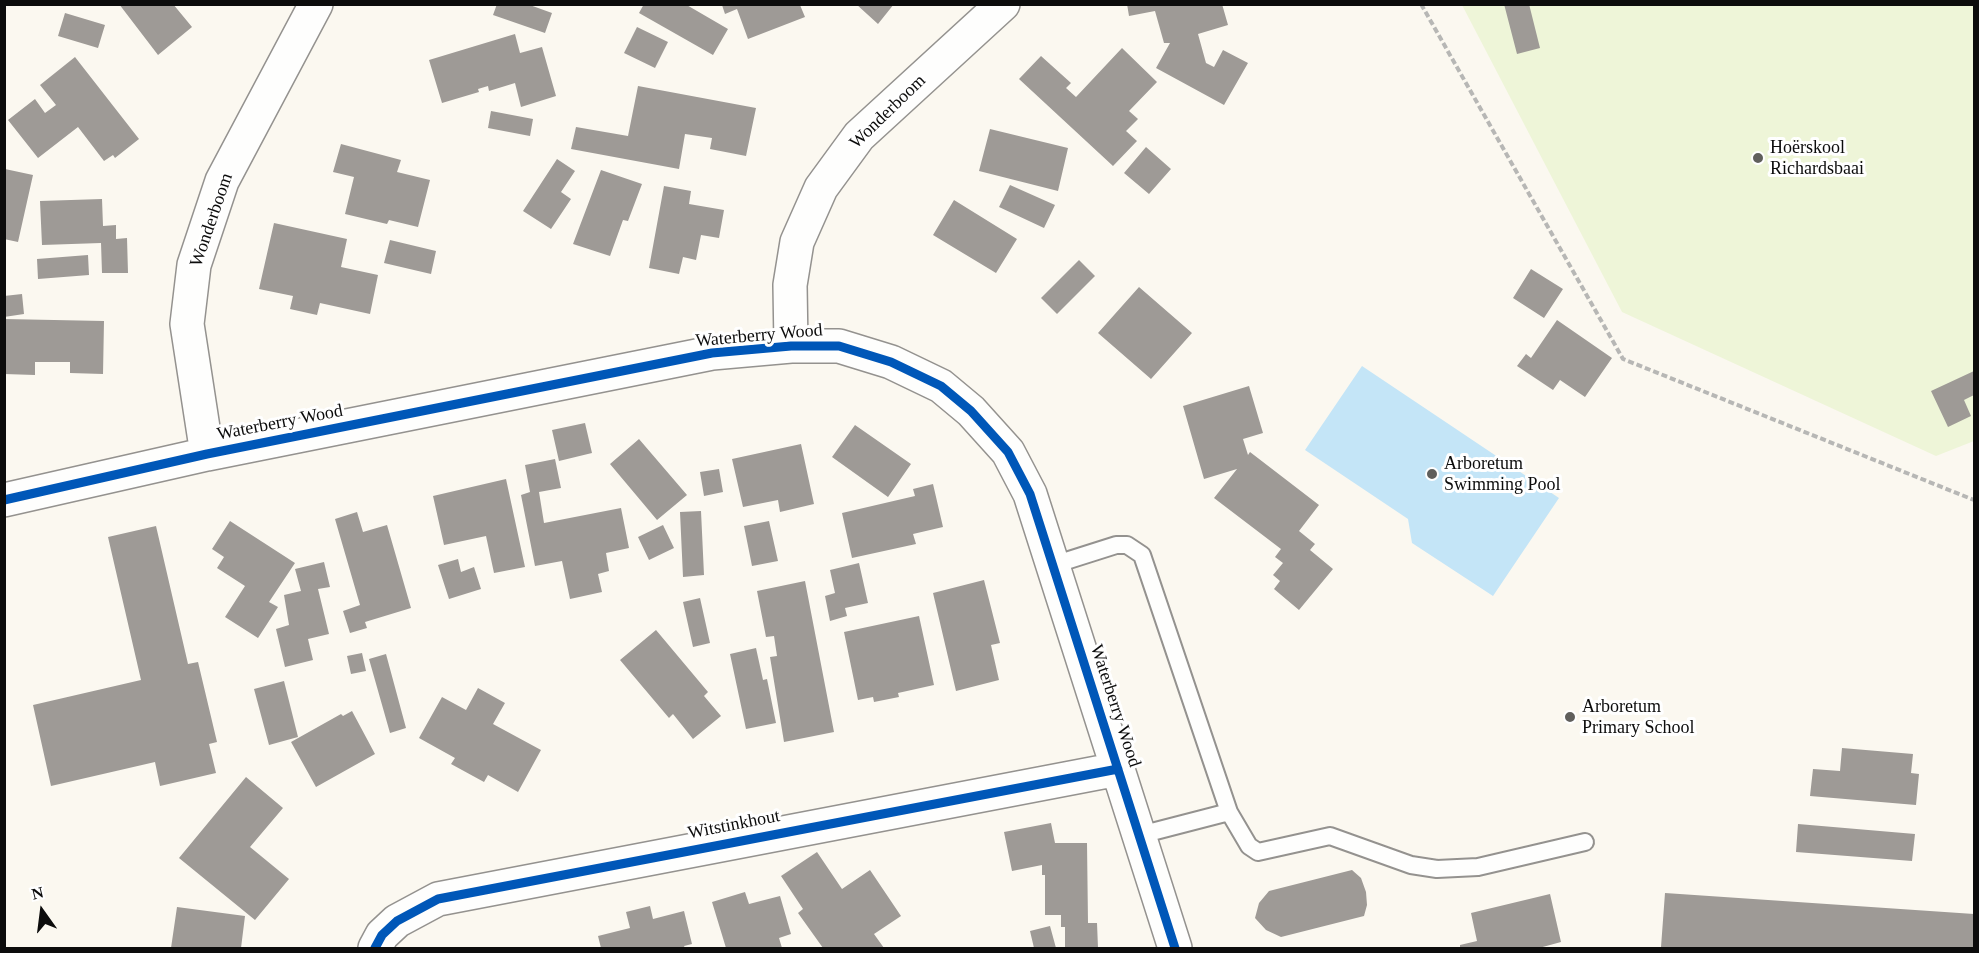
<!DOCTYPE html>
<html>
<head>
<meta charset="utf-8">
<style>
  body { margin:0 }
  #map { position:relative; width:1979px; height:953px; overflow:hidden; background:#fbf8f0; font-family:"Times New Roman",serif }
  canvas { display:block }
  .frame { position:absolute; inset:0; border:6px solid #0c0c0c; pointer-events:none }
  .north { position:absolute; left:12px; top:881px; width:60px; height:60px; -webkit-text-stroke:4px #fff; paint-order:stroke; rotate:346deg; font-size:16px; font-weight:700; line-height:24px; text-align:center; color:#0c0c0c }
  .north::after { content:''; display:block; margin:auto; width:21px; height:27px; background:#0c0c0c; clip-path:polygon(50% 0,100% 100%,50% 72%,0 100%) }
</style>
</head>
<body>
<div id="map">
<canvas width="1979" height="953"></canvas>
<div class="frame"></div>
<div class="north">N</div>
</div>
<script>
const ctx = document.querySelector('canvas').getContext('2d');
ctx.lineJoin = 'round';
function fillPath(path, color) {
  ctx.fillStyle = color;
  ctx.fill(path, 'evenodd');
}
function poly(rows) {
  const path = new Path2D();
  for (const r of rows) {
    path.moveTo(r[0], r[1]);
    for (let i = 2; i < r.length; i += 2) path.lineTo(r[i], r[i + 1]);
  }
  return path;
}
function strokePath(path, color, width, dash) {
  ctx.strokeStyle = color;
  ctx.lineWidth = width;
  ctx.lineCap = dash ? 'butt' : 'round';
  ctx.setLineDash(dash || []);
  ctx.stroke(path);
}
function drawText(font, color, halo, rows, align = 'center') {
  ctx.font = font + ' "Times New Roman",serif';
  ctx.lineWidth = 6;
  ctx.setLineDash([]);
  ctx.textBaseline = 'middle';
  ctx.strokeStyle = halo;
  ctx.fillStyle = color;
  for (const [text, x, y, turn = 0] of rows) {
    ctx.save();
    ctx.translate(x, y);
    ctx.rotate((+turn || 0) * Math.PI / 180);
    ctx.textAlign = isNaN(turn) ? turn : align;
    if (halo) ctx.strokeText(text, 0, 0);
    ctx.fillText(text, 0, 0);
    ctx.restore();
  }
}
fillPath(poly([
  [1462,5,1974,5,1974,441,1936,456,1622,312]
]), '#eef5d8');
fillPath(poly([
  [1362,366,1559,498,1493,596,1412,543,1408,519,1305,450]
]), '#c4e5f7');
fillPath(poly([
  [119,4,173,4,192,27,158,55],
  [497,4,527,4,552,13,545,33,493,15],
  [644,4,685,4,728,29,713,55,639,13],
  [856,4,894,4,878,24],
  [1127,4,1222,4,1228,25,1198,34,1206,63,1214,67,1223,50,1248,63,1224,105,1156,68,1170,43,1164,43,1155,11,1129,16],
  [1504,4,1529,4,1540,48,1517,54],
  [722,5,800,5,805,17,748,39,737,9,725,14],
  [65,13,105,25,98,48,58,36],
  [637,27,668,42,655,68,624,53],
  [515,34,520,53,542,47,556,96,521,107,515,83,489,91,488,86,478,89,479,92,442,103,429,60],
  [1122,48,1157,82,1129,111,1138,119,1126,131,1137,141,1113,166,1019,79,1041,56,1071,83,1066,88,1076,97],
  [75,57,139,139,115,158,113,155,104,161,78,127,38,158,8,120,35,99,45,113,56,105,40,85],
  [638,86,756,108,746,156,710,149,712,138,685,134,679,169,571,149,576,127,628,136],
  [491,111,533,119,530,136,488,128],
  [990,129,1068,148,1058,191,979,171],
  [341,144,401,160,397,172,430,180,418,227,389,220,387,224,345,214,354,177,333,172],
  [1146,147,1171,169,1149,194,1124,173],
  [557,159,575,171,561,192,571,199,551,229,523,211],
  [5,169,33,175,18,242,4,239],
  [601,170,642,184,628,221,623,220,610,256,573,244],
  [1010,185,1055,205,1044,228,999,207],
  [664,186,691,191,689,204,724,210,719,238,701,235,696,260,683,257,679,274,649,268],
  [102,199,103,226,116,225,116,239,127,238,128,273,102,273,101,243,42,245,40,201],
  [954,200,1017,239,996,273,933,235],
  [274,223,347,239,341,267,378,275,370,314,320,303,317,315,290,309,293,296,259,289],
  [390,240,436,251,431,274,384,263],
  [88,255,89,275,38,279,37,259],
  [1079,260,1095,276,1057,314,1041,298],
  [1531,269,1563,289,1544,318,1513,298],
  [1139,287,1192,333,1151,379,1098,333],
  [22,294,24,314,4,317,4,296],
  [4,319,104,321,103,374,70,373,70,362,35,362,35,375,4,374],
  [1557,320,1612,358,1585,397,1560,380,1553,390,1517,366,1526,354,1531,358],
  [1974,371,1974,395,1964,400,1971,416,1948,427,1931,391],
  [1249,386,1263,433,1243,439,1248,455,1250,452,1319,505,1299,531,1315,544,1310,550,1333,569,1299,610,1274,589,1280,581,1273,575,1283,563,1275,557,1281,549,1214,498,1237,469,1204,479,1183,406],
  [585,423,592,453,559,461,552,430],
  [855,425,911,464,888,497,832,457],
  [639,439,687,495,657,520,610,464],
  [801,444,814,504,780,512,778,500,743,507,732,459],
  [555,459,561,488,539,492,544,523,621,508,629,548,606,553,609,571,598,574,602,592,570,599,562,561,535,566,521,495,530,492,525,465],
  [719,469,723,492,704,496,700,472],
  [506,479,525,567,494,573,486,536,444,545,433,496],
  [933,484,943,527,913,534,916,544,852,558,842,513,915,496,913,489],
  [701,511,704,575,683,577,680,512],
  [357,512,363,532,387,525,411,608,365,622,367,628,350,633,343,611,360,605,335,519],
  [230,521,295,563,269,602,278,607,258,638,225,617,245,586,217,568,224,557,212,549],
  [769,521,778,561,752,566,744,526],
  [663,525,674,548,649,560,638,537],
  [156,526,188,664,198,662,217,742,209,744,216,773,160,786,155,762,51,786,33,705,141,680,108,537],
  [458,559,461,572,474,567,481,589,449,599,438,565],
  [324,562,330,587,318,589,329,634,308,639,313,660,285,667,276,629,289,625,284,595,301,591,295,569],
  [859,563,868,603,845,608,847,616,830,621,825,596,835,593,830,570],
  [984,580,1000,643,991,645,999,680,956,691,933,593],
  [805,581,834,732,784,742,770,657,777,656,774,636,766,637,757,591],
  [700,598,710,643,693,647,683,602],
  [919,616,934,685,898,693,899,697,874,702,873,697,858,700,844,632],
  [656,630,708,692,704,696,721,716,693,739,673,714,669,718,620,660],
  [756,648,763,680,767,679,776,723,746,729,730,654],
  [362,653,366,671,351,674,347,656],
  [386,654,406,728,390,733,369,659],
  [284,681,298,737,269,745,254,689],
  [478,688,505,703,493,724,541,750,518,792,488,775,484,782,451,764,455,758,419,738,442,697,466,710],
  [352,711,375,754,316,787,291,742,341,714,343,716],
  [1842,748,1913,754,1911,773,1919,774,1916,805,1810,796,1813,769,1840,771],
  [246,777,283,808,250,847,289,879,255,920,179,858],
  [1051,823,1055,843,1087,843,1088,923,1097,923,1098,948,1065,948,1065,927,1061,927,1061,915,1045,915,1045,875,1042,875,1042,865,1012,871,1004,832],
  [1798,824,1915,834,1912,861,1796,852],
  [817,852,842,889,870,870,901,916,874,934,884,948,823,948,798,913,803,909,781,876],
  [1352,870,1361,878,1366,892,1367,905,1364,916,1281,937,1266,930,1255,918,1259,903,1269,891],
  [745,892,749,904,780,896,791,934,779,938,782,948,726,948,712,902],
  [1665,893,1974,914,1974,948,1661,947],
  [1550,894,1561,942,1539,948,1460,948,1460,945,1477,941,1471,913],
  [650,906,653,919,684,911,692,944,684,946,685,948,601,948,598,936,630,928,626,912],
  [177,907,245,916,241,948,171,948],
  [1050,926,1056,948,1034,948,1030,931]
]), '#9e9a96');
const service = poly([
  [1053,565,1116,545,1127,545,1142,555,1229,812,1249,846,1258,852,1330,836,1411,865,1437,869,1478,867,1585,842],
  [1140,835,1229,812]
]);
const minor = poly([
  [791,346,790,285,797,242,821,188,859,136,1003,4],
  [207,454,187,324,194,265,222,181,316,4],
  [4,500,207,454,712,353,791,346,839,346,891,362,941,386,971,411,1008,452,1030,494,1175,948],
  [375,948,382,935,397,921,438,899,1118,769]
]);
strokePath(service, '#94928f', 20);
strokePath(minor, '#94928f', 36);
strokePath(poly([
  [1421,4,1623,359,1974,500]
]), '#b7b7b5', 4, [6, 3]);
strokePath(service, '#fefefd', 16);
strokePath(minor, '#fefefd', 33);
strokePath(poly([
  [4,500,207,454,712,353,791,346,839,346,891,362,941,386,971,411,1008,452,1030,494,1175,948],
  [375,948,382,935,397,921,438,899,1118,769]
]), '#0057b8', 9);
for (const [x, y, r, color] of [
  [1758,158,6,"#605f5c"],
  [1432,474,6,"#605f5c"],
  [1570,717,6,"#605f5c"]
]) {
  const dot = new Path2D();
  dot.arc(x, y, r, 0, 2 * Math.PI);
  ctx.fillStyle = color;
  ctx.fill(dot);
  strokePath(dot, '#fff', 2);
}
drawText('18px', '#0c0c0c', '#fff', [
  ["Wonderboom",888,112,-44],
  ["Wonderboom",212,220,-71],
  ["Waterberry Wood",759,336,-5],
  ["Waterberry Wood",280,423,-11],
  ["Waterberry Wood",1115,706,72],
  ["Witstinkhout",734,825,-11]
]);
drawText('18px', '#0c0c0c', '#fff', [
  ["Hoërskool",1770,148],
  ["Richardsbaai",1770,169],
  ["Arboretum",1444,464],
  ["Swimming Pool",1444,485],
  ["Arboretum",1582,707],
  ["Primary School",1582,728]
], 'left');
</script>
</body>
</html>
